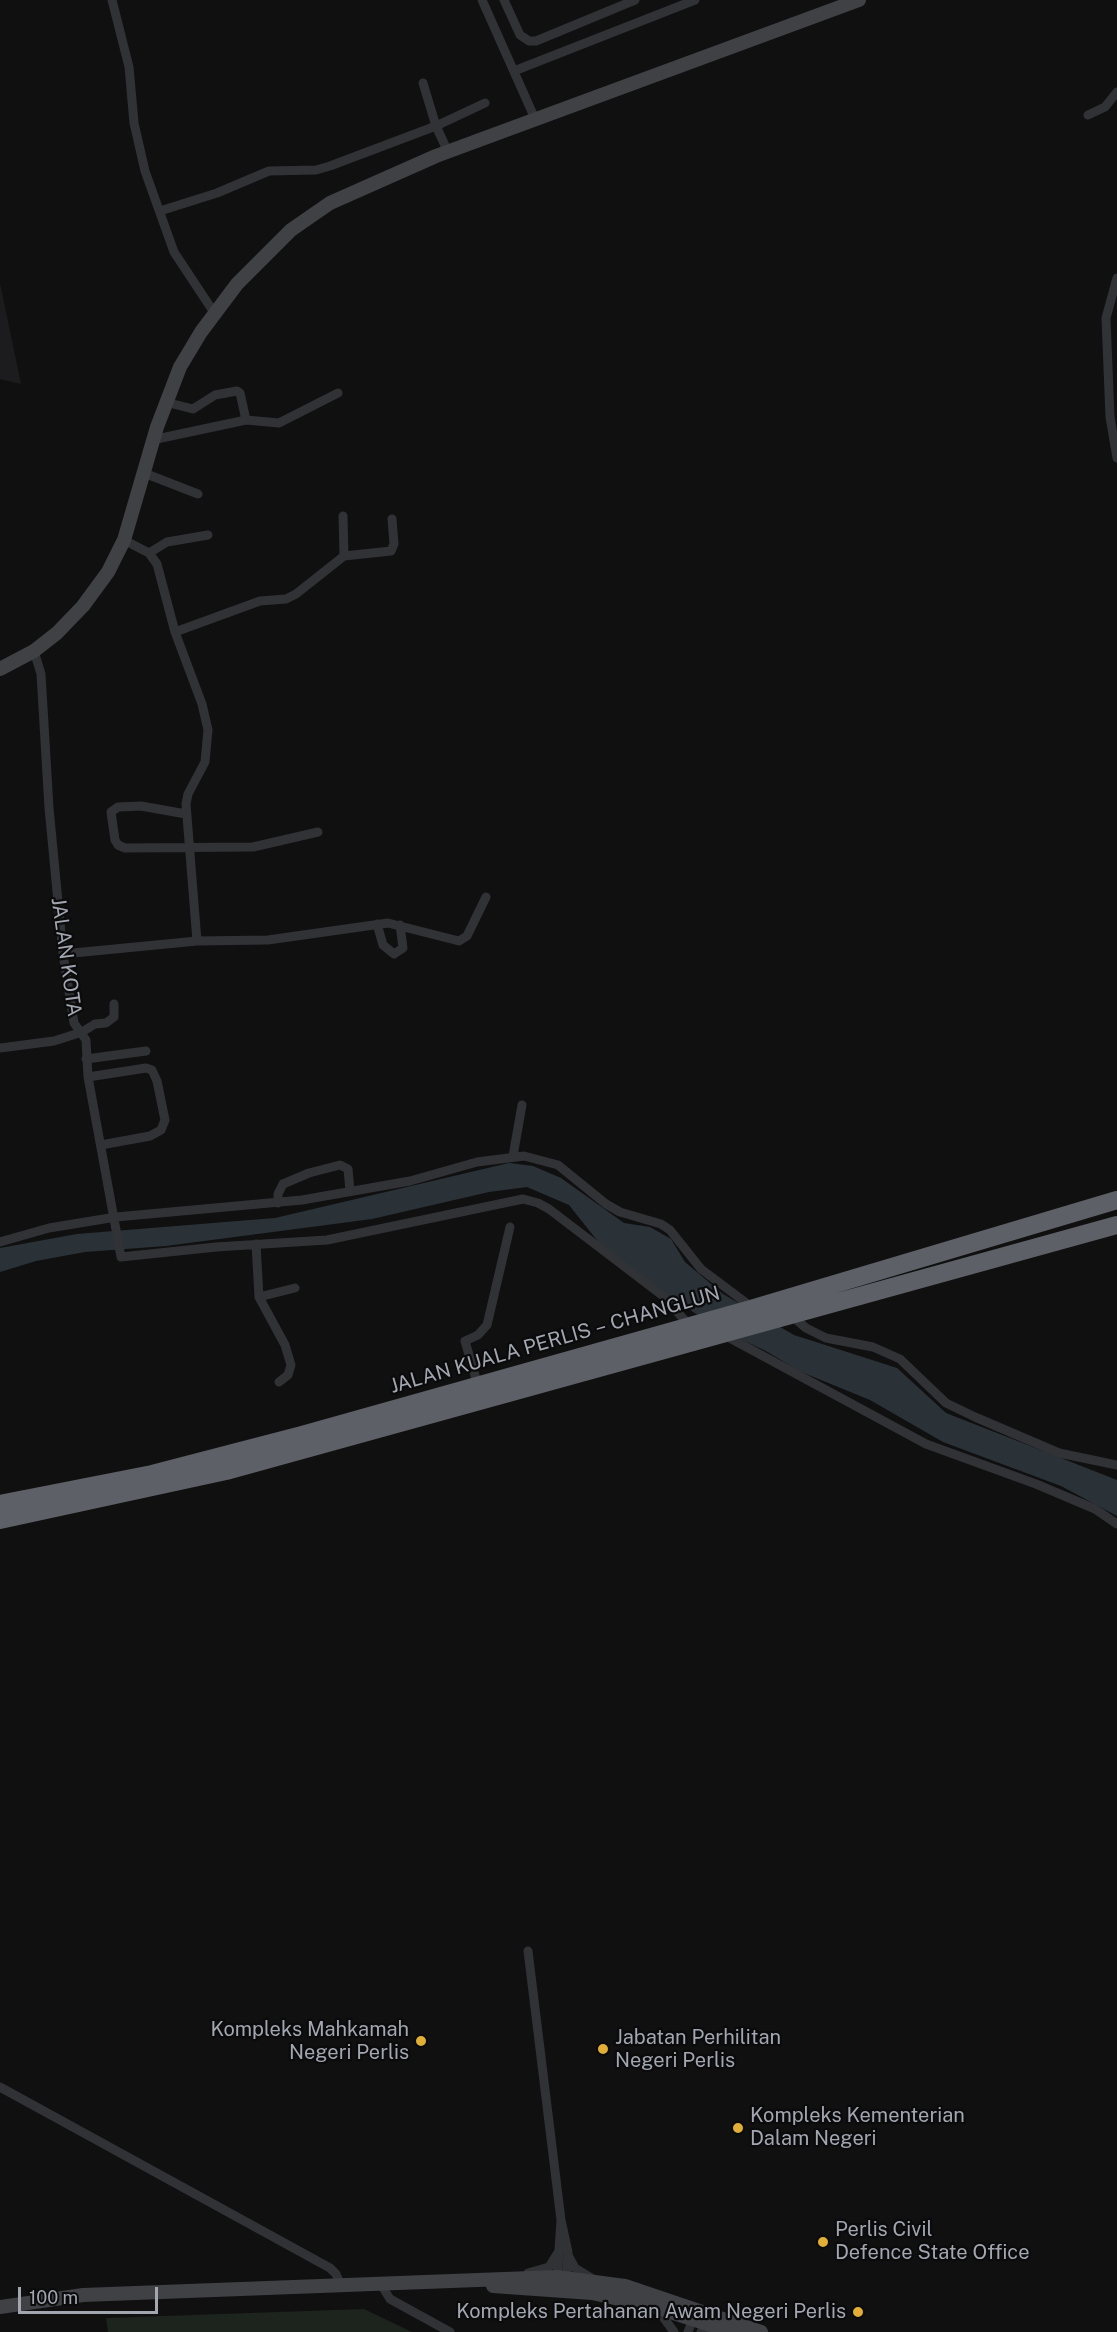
<!DOCTYPE html>
<html>
<head>
<meta charset="utf-8">
<style>
  body { margin:0 }
  #map { position:relative; width:1117px; height:2332px; overflow:hidden; background:#101011; font-family:"Public Sans",sans-serif }
  canvas { display:block }
  .scale { position:absolute; left:18px; top:2287px; width:140px; height:27px; box-sizing:border-box; border:3px solid #a2a6b1; border-top:0; padding-left:8px; font-size:18px; line-height:21px; white-space:nowrap; color:#a2a6b1; -webkit-text-stroke:4px #0b0b0c; paint-order:stroke }
</style>
</head>
<body>
<div id="map">
<canvas width="1117" height="2332"></canvas>
<div class="scale">100 m</div>
</div>
<script>
const ctx = document.querySelector('canvas').getContext('2d');
ctx.lineJoin = 'round';
function fillPath(path, color) {
  ctx.fillStyle = color;
  ctx.fill(path, 'evenodd');
}
function poly(rows) {
  const path = new Path2D();
  for (const r of rows) {
    path.moveTo(r[0], r[1]);
    for (let i = 2; i < r.length; i += 2) path.lineTo(r[i], r[i + 1]);
  }
  return path;
}
function strokePath(path, color, width, dash) {
  ctx.strokeStyle = color;
  ctx.lineWidth = width;
  ctx.lineCap = dash ? 'butt' : 'round';
  ctx.setLineDash(dash || []);
  ctx.stroke(path);
}
function drawText(font, color, halo, rows, align = 'center') {
  ctx.font = font + ' "Public Sans",sans-serif';
  ctx.lineWidth = 4.5;
  ctx.setLineDash([]);
  ctx.textBaseline = 'middle';
  ctx.strokeStyle = halo;
  ctx.fillStyle = color;
  for (const [text, x, y, turn = 0] of rows) {
    ctx.save();
    ctx.translate(x, y);
    ctx.rotate((+turn || 0) * Math.PI / 180);
    ctx.textAlign = isNaN(turn) ? turn : align;
    if (halo) ctx.strokeText(text, 0, 0);
    ctx.fillText(text, 0, 0);
    ctx.restore();
  }
}
fillPath(poly([
  [0,283,21,384,0,379]
]), '#1c1c1e');
fillPath(poly([
  [364,2309,412,2332,108,2332,106,2318]
]), '#1d231d');
fillPath(poly([
  [509,1163,533,1166,561,1178,624,1223,650,1227,671,1239,685,1262,723,1294,794,1335,897,1368,946,1413,1117,1480,1117,1516,1061,1486,943,1442,870,1400,799,1371,766,1351,721,1330,673,1299,600,1244,569,1205,527,1187,489,1192,372,1219,166,1246,85,1252,36,1261,0,1272,0,1248,77,1234,275,1218]
]), '#2a3238');
strokePath(poly([
  [112,0,129,67,134,123,145,171,174,252,215,314],
  [482,0,536,121],
  [504,0,520,35,529,41,536,41,635,0],
  [514,71,695,0],
  [423,83,436,126,448,152],
  [1088,115,1105,107,1117,92],
  [160,211,217,193,269,171,316,170,330,166,436,126,485,103],
  [1117,278,1106,318,1110,417,1117,458],
  [165,402,193,409,215,395,237,391,240,393,246,420],
  [152,440,246,420,279,423,338,393],
  [144,473,198,494],
  [124,540,149,553,157,564,175,632,202,704,208,730,205,762,188,794,186,804,197,941],
  [149,553,167,542,208,535],
  [344,556,391,551,394,544,392,519],
  [175,632,260,601,286,599,296,594,344,556,343,516],
  [34,651,41,674,49,808,63,954,74,1023,86,1040,88,1077,121,1257,216,1247,327,1240,523,1199,538,1203,549,1209,663,1296,689,1325],
  [186,814,141,806,118,807,111,812,115,840,118,845,125,848,253,847,318,832],
  [377,924,383,945,394,954,403,948,400,925],
  [63,954,197,941,268,940,388,923,459,941,467,936,486,897],
  [0,1048,54,1041,82,1032,95,1024,106,1023,114,1017,114,1004],
  [86,1059,146,1051],
  [88,1077,146,1068,152,1070,157,1081,165,1120,161,1130,150,1136,101,1145],
  [513,1156,522,1105],
  [278,1203,278,1194,283,1184,309,1173,340,1165,348,1169,350,1191],
  [0,1242,49,1228,116,1217,302,1200,410,1181,477,1162,524,1156,558,1165,606,1204,620,1212,661,1224,670,1230,701,1269,753,1308],
  [256,1244,259,1297,285,1345,291,1365,288,1375,279,1382],
  [259,1297,295,1288],
  [792,1316,806,1328,826,1338,873,1347,900,1359,946,1403,975,1417,1059,1453,1117,1465],
  [726,1336,926,1444,1036,1484,1095,1509,1117,1524],
  [478,1386,465,1341,478,1335,487,1325,510,1227],
  [528,1951,561,2220],
  [0,2087,330,2268,336,2274,341,2286],
  [569,2257,575,2268,593,2279],
  [528,2273,549,2267,557,2254],
  [557,2280,561,2220,568,2252,566,2283],
  [382,2286,390,2299,450,2332],
  [658,2310,674,2332],
  [688,2332,694,2316],
  [701,2332,716,2330]
]), '#313236', 9);
strokePath(poly([
  [0,669,34,651,57,633,83,606,108,572,124,540,157,427,180,367,201,332,237,284,291,230,330,203,436,156,859,0],
  [493,2286,592,2293,655,2307,732,2332],
  [0,2307,83,2295,557,2277,625,2286,761,2332]
]), '#3f4145', 14);
strokePath(poly([
  [0,1504,152,1474,302,1435,751,1309,1117,1200],
  [0,1520,226,1471,1117,1225]
]), '#5d6066', 18);
for (const [x, y, r, color] of [
  [421,2041,6,"#e2af36"],
  [603,2049,6,"#e2af36"],
  [738,2128,6,"#e2af36"],
  [823,2242,6,"#e2af36"],
  [858,2312,6,"#e2af36"]
]) {
  const dot = new Path2D();
  dot.arc(x, y, r, 0, 2 * Math.PI);
  ctx.fillStyle = color;
  ctx.fill(dot);
  strokePath(dot, '#0b0b0c', 2);
}
drawText('20px', '#a2a6b1', '#0b0b0c', [
  ["JALAN KOTA",66,957,82],
  ["JALAN KUALA PERLIS – CHANGLUN",555,1340,-16]
]);
drawText('20px', '#a2a6b1', '#0b0b0c', [
  ["Kompleks Mahkamah",409,2030,"right"],
  ["Negeri Perlis",409,2053,"right"],
  ["Jabatan Perhilitan",615,2038],
  ["Negeri Perlis",615,2061],
  ["Kompleks Kementerian",750,2116],
  ["Dalam Negeri",750,2139],
  ["Perlis Civil",835,2230],
  ["Defence State Office",835,2253],
  ["Kompleks Pertahanan Awam Negeri Perlis",846,2312,"right"]
], 'left');
</script>
</body>
</html>
